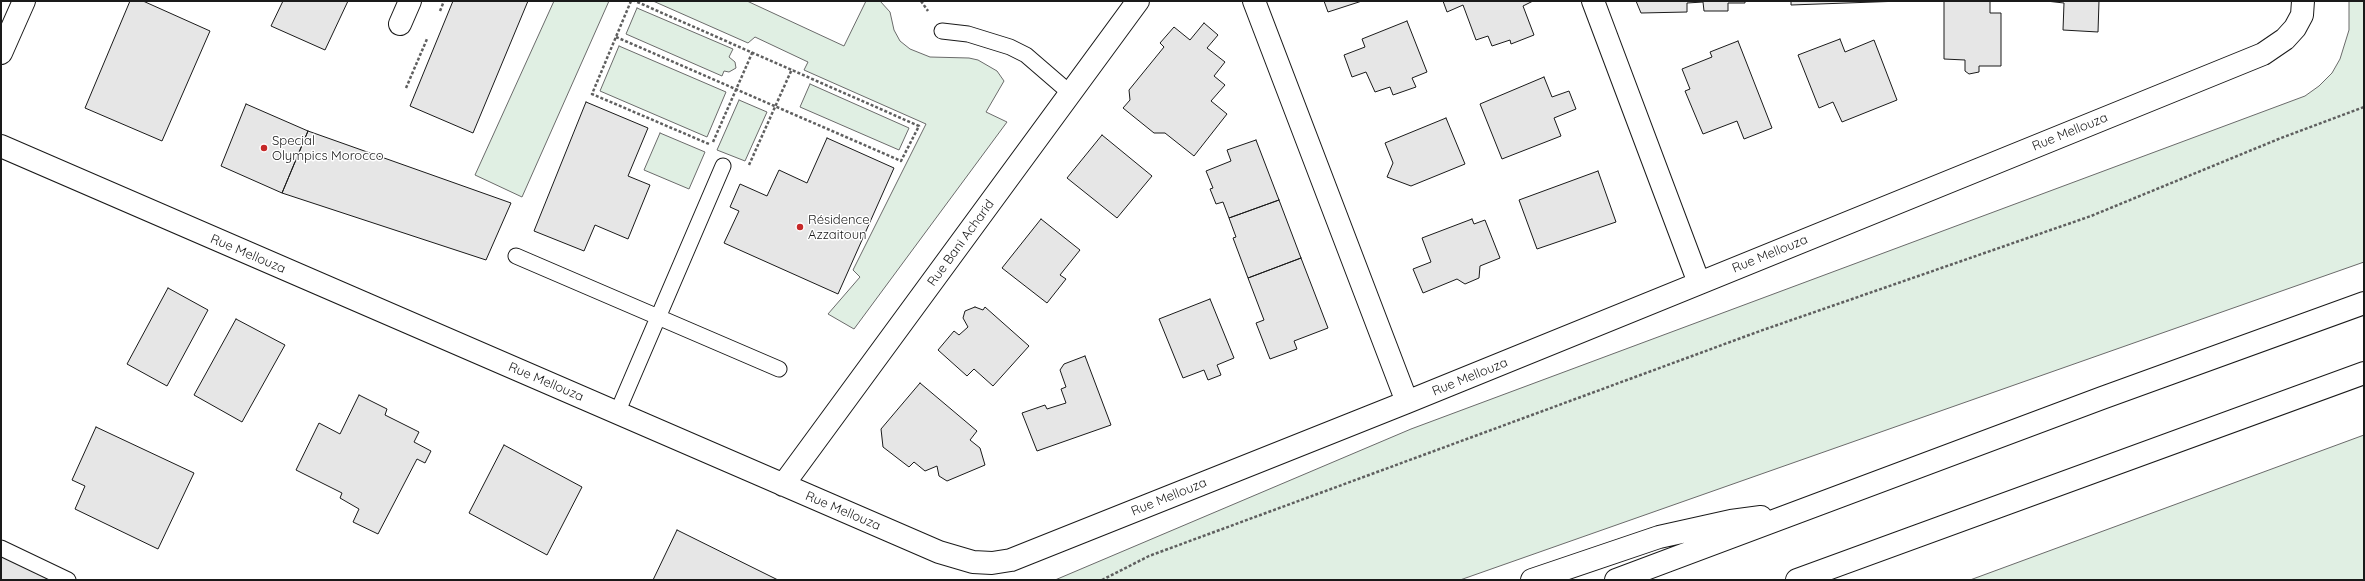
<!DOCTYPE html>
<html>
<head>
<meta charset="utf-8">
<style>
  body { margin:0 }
  #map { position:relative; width:2365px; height:581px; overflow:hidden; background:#fff; font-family:Quicksand,sans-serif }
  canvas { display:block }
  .frame { position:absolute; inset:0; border:2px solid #1a1a1a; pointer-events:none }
</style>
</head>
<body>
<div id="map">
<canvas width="2365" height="581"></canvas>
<div class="frame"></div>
</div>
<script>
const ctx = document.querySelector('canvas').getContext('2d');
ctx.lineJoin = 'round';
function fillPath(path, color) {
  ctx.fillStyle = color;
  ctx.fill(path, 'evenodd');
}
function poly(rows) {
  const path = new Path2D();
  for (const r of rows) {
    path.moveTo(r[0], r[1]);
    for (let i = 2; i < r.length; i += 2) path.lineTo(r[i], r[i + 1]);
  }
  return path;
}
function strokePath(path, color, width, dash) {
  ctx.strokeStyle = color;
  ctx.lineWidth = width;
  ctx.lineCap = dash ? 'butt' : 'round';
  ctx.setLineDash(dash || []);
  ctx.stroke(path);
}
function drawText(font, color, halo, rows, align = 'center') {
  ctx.font = font + ' Quicksand,sans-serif';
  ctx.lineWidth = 3;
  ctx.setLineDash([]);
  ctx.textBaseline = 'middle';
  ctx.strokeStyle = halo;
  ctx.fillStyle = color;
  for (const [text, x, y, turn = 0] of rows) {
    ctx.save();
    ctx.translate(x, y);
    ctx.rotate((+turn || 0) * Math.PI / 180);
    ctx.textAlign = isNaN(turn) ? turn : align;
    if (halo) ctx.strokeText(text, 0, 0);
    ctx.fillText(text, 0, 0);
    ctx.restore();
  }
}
const green = poly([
  [554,1,609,1,522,197,475,175,554,1],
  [653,1,747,1,844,46,866,1,880,1,890,12,894,30,900,41,910,49,930,57,969,58,978,60,997,71,1004,81,986,112,1007,122,854,329,828,314,860,277,853,270,926,124,804,70,808,62,755,37,748,43,653,1],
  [2349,1,2364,1,2364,262,1460,580,1055,580,1411,429,2305,96,2319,86,2332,73,2340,59,2349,30,2349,1],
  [637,8,733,49,729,57,735,62,736,68,729,72,724,71,722,76,626,34,637,8],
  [619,46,726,92,707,137,600,91,619,46],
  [810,84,909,128,899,150,800,107,810,84],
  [739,100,767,112,745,161,717,150,739,100],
  [660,133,705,152,689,189,644,170,660,133],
  [2364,435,2364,580,1970,580,2364,435]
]);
fillPath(green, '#e0efe3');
strokePath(green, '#6a6a6a', 1);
const building = poly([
  [130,1,143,1,210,31,162,141,85,108,130,1],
  [283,1,348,1,325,50,271,26,283,1],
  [453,1,528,1,473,133,410,106,453,1],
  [1324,1,1362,1,1328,12,1324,1],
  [1443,1,1533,1,1523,6,1534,35,1511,44,1510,40,1492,46,1488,36,1476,40,1463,5,1447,12,1443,1],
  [1636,1,1745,1,1745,3,1728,3,1728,11,1704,11,1703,2,1687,3,1687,12,1641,13,1636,1],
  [1791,1,1902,1,1791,5,1791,1],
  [1944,1,1990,1,1990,13,2001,13,2001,66,1979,66,1979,72,1969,74,1965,71,1965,60,1944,59,1944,1],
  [2046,1,2099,1,2098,32,2063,30,2064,3,2046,1],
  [1407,21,1427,72,1412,78,1416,87,1393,95,1390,87,1375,92,1366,72,1352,77,1344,55,1365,47,1362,39,1407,21],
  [1204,23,1218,35,1207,48,1225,62,1214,76,1225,85,1211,101,1227,114,1194,156,1165,133,1154,133,1123,108,1130,100,1129,90,1164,47,1160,43,1174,27,1190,40,1204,23],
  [1840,39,1845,52,1874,40,1897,100,1842,122,1833,102,1819,108,1798,55,1840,39],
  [1738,41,1772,128,1744,139,1737,121,1703,134,1685,91,1690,89,1682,69,1712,57,1710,52,1738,41],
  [1544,77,1552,97,1569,91,1576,109,1554,118,1561,136,1502,159,1480,104,1544,77],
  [586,102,648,128,628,176,650,185,628,239,595,225,584,251,534,231,586,102],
  [246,104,308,131,282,193,221,166,246,104],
  [1446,118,1465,164,1411,186,1387,177,1393,163,1385,143,1446,118],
  [308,131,511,203,486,260,282,193,308,131],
  [1102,135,1152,176,1117,218,1067,178,1102,135],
  [827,138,894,168,838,294,724,243,739,211,730,207,740,184,767,196,779,170,807,183,827,138],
  [1256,140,1279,200,1229,218,1223,202,1216,204,1210,189,1213,188,1206,171,1231,161,1227,150,1256,140],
  [1598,171,1616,222,1537,249,1519,200,1598,171],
  [1279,200,1301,258,1248,278,1233,238,1236,237,1229,218,1279,200],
  [1041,219,1080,250,1060,275,1066,279,1047,303,1002,268,1041,219],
  [1472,219,1474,224,1485,220,1500,258,1480,266,1479,278,1465,284,1457,279,1423,293,1413,269,1431,262,1422,238,1472,219],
  [1301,258,1328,328,1294,341,1297,349,1270,359,1256,323,1264,320,1248,278,1301,258],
  [168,288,208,310,167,386,127,364,168,288],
  [1210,299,1234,358,1217,365,1221,375,1208,380,1204,370,1183,378,1159,319,1210,299],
  [975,307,983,310,985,307,1029,346,993,386,974,369,967,376,938,350,954,331,959,335,968,327,963,318,965,311,975,307],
  [236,319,285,345,242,422,194,395,236,319],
  [1085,356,1111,425,1037,451,1022,413,1045,405,1047,409,1066,403,1061,389,1066,387,1060,370,1064,364,1085,356],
  [920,383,977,431,970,440,980,448,985,465,947,481,939,476,937,466,925,471,914,462,909,467,883,447,881,429,920,383],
  [359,395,387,409,385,415,419,432,414,442,431,451,425,463,417,459,378,534,353,522,359,509,340,498,342,493,296,470,319,423,340,434,359,395],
  [96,427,194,473,158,549,75,509,85,486,72,480,96,427],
  [504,445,582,487,547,555,469,513,504,445],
  [677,530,778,580,653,580,677,530],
  [1,554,50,580,1,580,1,554]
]);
fillPath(building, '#e6e6e6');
strokePath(building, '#1a1a1a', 1);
const service = poly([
  [942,31,968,34,1010,47,1026,55,1070,93],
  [516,256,779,369],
  [617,413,723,166],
  [1,548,68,580]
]);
const minor = poly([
  [1254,1,1407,402],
  [1593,1,1699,283],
  [400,24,410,1],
  [1,146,939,552,973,562,992,563,1011,560,1407,402,2263,54,2285,39,2295,28,2302,15,2303,1],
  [783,485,1138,1]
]);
const tertiary = poly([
  [1,53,24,1]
]);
const trunk = poly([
  [1532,580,1659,537,1731,521,1761,517],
  [1616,580,2102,398,2364,303],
  [1797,580,2364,373]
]);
strokePath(service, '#1a1a1a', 17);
strokePath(minor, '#1a1a1a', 24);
strokePath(tertiary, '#1a1a1a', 24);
strokePath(trunk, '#1a1a1a', 24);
strokePath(poly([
  [631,1,592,94,709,144],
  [921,1,928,11],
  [440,11,444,1],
  [616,37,901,161,919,126,635,1],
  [406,88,427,39],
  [713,142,753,51],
  [749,165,792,69],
  [1102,580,1149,556,1760,331,2091,216,2281,138,2364,107]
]), '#5f5f5f', 2.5, [3, 2]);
strokePath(service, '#fff', 15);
strokePath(minor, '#fff', 22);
strokePath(tertiary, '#fff', 22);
strokePath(trunk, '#fff', 22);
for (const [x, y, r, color] of [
  [264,148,4,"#c62828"],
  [800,227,4,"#c62828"]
]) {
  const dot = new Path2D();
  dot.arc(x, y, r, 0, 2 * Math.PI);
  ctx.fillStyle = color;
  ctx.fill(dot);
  strokePath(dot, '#fff', 1.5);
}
drawText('13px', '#1a1a1a', '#fff', [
  ["Rue Mellouza",2070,132,-22],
  ["Rue Bani Acharid",961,243,-54],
  ["Rue Mellouza",248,254,23],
  ["Rue Mellouza",1770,254,-22],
  ["Rue Mellouza",1470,377,-22],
  ["Rue Mellouza",546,382,23],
  ["Rue Mellouza",1169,497,-22],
  ["Rue Mellouza",843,511,23]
]);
drawText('13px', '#1a1a1a', '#fff', [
  ["Special",272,141],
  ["Olympics Morocco",272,156],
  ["Résidence",808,220],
  ["Azzaitoun",808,235]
], 'left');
</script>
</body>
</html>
